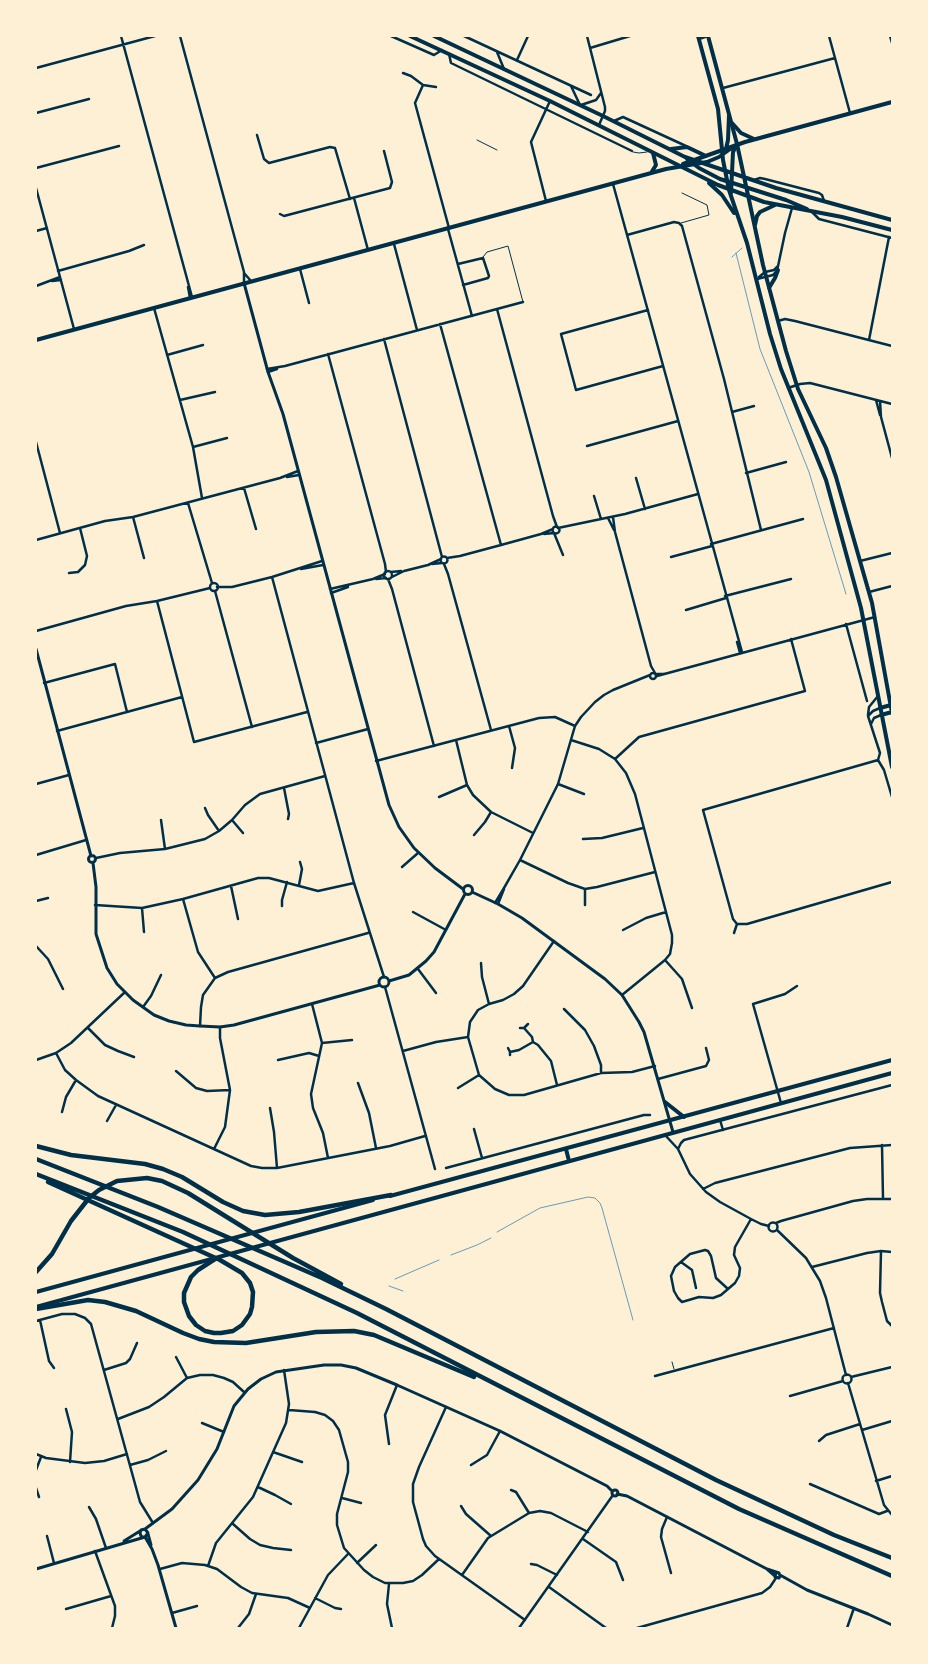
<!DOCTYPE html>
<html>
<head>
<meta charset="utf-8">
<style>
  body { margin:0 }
  #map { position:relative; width:928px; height:1664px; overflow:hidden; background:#fdf0d5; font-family:Helvetica,sans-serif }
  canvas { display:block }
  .frame { position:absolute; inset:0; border:37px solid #fdf0d5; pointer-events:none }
</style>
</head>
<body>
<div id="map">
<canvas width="928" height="1664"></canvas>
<div class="frame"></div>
</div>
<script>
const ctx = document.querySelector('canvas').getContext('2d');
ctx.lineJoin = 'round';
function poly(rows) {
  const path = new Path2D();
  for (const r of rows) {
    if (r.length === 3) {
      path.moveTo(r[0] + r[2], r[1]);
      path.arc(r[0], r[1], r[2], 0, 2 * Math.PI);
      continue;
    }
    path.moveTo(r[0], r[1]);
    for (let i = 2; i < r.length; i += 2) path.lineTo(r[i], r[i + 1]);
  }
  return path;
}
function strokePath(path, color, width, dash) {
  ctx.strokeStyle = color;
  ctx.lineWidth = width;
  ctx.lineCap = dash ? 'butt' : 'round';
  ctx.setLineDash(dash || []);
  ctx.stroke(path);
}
strokePath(poly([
  [736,253,760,349,809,472,846,594],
  [732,257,742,248],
  [497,1232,540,1208,588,1197,595,1198,600,1203,602,1208,633,1320],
  [451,1255,477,1245,491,1238],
  [395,1279,439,1260],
  [389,1286,403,1291]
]), '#669bbc', 1);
strokePath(poly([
  [477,140,497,150],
  [633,152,639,153,647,152],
  [681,223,709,215,707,205,682,193],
  [483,257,487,252,508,246,523,302],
  [672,1362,674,1369]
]), '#003049', 1);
strokePath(poly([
  [121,36,192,297],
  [180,36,244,272,244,283],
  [391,36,434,55,442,50],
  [464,36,591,95],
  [587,36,605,107,605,111,599,125],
  [829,36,850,113],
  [890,36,892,43],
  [699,39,708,36],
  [590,48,630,36],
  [497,52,504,69],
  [449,54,451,63,632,151],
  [517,60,528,36],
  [36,68,155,36],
  [403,73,411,76,423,85,415,103,449,228],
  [423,85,436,87],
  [571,86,580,105],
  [723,88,835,58],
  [581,105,596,100,601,93],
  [36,113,89,99],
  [614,121,623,117,686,146],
  [257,135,264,159,269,163,330,147,335,148,350,199],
  [36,168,119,146],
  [754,180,760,178,765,179,819,193,822,195,824,201],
  [613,184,742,652],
  [36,188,74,329],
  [354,198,368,250],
  [546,201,531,142,550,101],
  [811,211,819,219,892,238],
  [280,214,284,216,390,188,392,182,384,151],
  [448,229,472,316],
  [36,231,47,228],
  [627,235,674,222,679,223,682,226,724,379,761,530],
  [394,244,417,330],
  [458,264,483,258,489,276,488,278,463,285],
  [300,269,309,303],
  [58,271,129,251,144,245],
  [244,273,251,281],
  [759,277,765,272,774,270,778,266],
  [757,279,773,275,777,271,785,233,792,208],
  [52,281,61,280],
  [36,286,60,277],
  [188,287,190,298],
  [154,308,193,447,202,498],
  [497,309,553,516,557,527],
  [648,310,561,334,576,390,663,366],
  [778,321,785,319,795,321,892,346],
  [440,324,501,545],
  [384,339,442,557],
  [869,340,889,237],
  [328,354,385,564,386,572],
  [167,355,203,345],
  [267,369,285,366,523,302],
  [268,372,277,369],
  [788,388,800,384,810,383,892,404],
  [180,400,215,392],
  [876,400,880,415],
  [880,401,881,417,892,458],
  [732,412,754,406],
  [36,442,60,533],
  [587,446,678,421],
  [193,447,227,438],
  [746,473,786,462],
  [287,477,299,475],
  [636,478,645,509],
  [244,488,256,529],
  [594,496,601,519],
  [188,503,212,583],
  [133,517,144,558],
  [613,517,615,532,651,666,655,673],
  [608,518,614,530],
  [556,530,3.5],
  [558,528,625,514,698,494],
  [554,533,563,555],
  [544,534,554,533],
  [36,540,105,521,133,517,280,478,298,471],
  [711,544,803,519],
  [444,560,3.5],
  [671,557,712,546],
  [447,558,460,556,501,545,541,534,553,529],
  [860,561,892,553],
  [432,564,442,563],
  [444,564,448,574,491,730],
  [301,569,323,565],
  [388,575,4],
  [391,572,401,571],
  [69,573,78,572,85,565,87,556,80,528],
  [272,577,354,883,384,977],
  [392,577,404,571,428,565,441,559],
  [376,579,386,578],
  [388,579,392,589,434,746],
  [214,587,4],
  [217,587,232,587,272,577,322,561],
  [330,589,373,579,385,574],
  [215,591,252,727],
  [869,592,892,586],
  [331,593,348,587],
  [725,596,791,579],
  [157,601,194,742,307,712],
  [686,610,726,598],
  [846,624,867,701],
  [36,631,126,606,157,601,210,588],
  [737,642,740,653],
  [653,676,3],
  [656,674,664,674],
  [657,676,875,617],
  [44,683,115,664,127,712],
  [868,715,869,707,878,696],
  [871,724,874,718,881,715],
  [509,726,515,748,512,768],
  [57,731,182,697],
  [456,740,467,785,473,795,491,812,533,833],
  [571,740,599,749,615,759,626,773,635,794,672,935,672,943,670,954,665,960,622,995],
  [316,743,368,729],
  [615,759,639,737,805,691,791,639],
  [878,760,703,810,733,919,737,924,747,924,892,882],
  [878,760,880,753,868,716,873,711,880,708],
  [878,760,884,770,892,797],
  [376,761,539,718,555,717,575,726],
  [36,784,69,775],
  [558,784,584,794],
  [284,788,289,814,288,819],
  [439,797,467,785],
  [205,808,208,815,219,831],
  [161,820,165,849],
  [232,820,243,833],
  [474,835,485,822,491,812],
  [583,839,602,838,643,828],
  [36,855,86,840],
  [96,858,120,853,165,849,205,839,219,831,232,820,245,805,260,794,325,776],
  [520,860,568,883,585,889,597,887,655,872],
  [402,867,418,853],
  [299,885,302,869,300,862],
  [231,886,238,919],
  [585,889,585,905],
  [183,899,198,952,215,978],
  [36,901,48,898],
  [495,903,504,888,520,860,558,784,575,726,581,717,595,702,604,695,613,690,650,675],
  [498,904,504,889],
  [95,905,142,908,183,899,258,878,269,878,318,891,354,883],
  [282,906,282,900,287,882],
  [142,908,144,932],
  [413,912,446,930],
  [623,930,646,918,666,912],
  [734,933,737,924],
  [554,941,523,986,514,994,503,1000,489,1004,478,1010,470,1022,468,1037,479,1075,495,1089,509,1095,524,1095,601,1073,632,1072,655,1066],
  [36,946,48,959,63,989],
  [665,960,682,979,692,1008],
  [481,963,482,977,489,1004],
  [418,969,436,993],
  [385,987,435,1169],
  [312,1004,322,1043,311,1094,313,1108,323,1133,328,1158],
  [143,1007,151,996,161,975],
  [564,1009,585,1030,594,1046,601,1065,601,1073],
  [200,1026,201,1007,203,995,215,978,228,972,368,933],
  [88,1028,105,1045,118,1051,134,1057],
  [520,1028,524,1028,528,1024],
  [524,1028,532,1037,533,1042,538,1045,551,1061,557,1085],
  [322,1043,352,1040],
  [508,1048,510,1052,510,1055],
  [403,1051,436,1042,468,1037],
  [510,1052,519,1050,533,1042],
  [56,1053,65,1070,76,1080,98,1096,251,1166,262,1168,277,1168,390,1146,425,1136],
  [36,1060,56,1053,71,1043,125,992],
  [278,1060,309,1053,319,1056],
  [176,1071,196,1088,207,1091,230,1090],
  [658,1079,706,1066,709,1060,706,1048],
  [358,1083,369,1113,376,1148],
  [458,1088,479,1075],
  [781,1103,753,1004,785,994,797,986],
  [270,1108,274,1132,277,1168],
  [62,1112,66,1097,76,1080],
  [720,1120,723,1130],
  [107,1121,116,1105],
  [474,1129,482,1158],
  [665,1135,678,1149,690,1174,706,1192,720,1202,751,1219,761,1224,769,1226],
  [882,1145,883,1198],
  [214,1149,225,1127,230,1090,220,1038,220,1027],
  [678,1149,681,1143,684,1140,892,1085],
  [446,1168,644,1115,650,1115],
  [703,1189,715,1183,850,1148,892,1145],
  [773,1227,4.5],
  [776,1223,781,1221,853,1201,867,1199,892,1199],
  [777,1230,806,1258,820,1281,826,1298,846,1375],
  [881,1251,880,1293,882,1302,887,1321,892,1326],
  [681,1262,692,1270,696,1288],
  [812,1267,867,1253,881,1251,892,1252],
  [728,1289,716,1278,711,1256,708,1251,705,1250,690,1254,675,1267,671,1276,674,1291,678,1298,682,1302,699,1297,713,1298,721,1295,735,1283,739,1276,740,1268,734,1255,735,1247,751,1219],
  [40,1320,49,1361,54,1368],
  [36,1321,62,1314,75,1314,85,1318,91,1324,140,1502,153,1523],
  [176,1357,187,1378],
  [104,1370,126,1363,130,1359,137,1343],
  [847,1379,4.5],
  [655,1376,834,1328],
  [851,1377,892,1367],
  [848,1383,884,1505,892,1515],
  [790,1396,843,1381],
  [446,1407,419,1467,413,1484,413,1502,423,1539,426,1546,435,1556,525,1620],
  [66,1409,72,1432,70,1462],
  [289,1410,315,1412,325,1415,333,1421,339,1430,348,1462,348,1472,337,1514,337,1525,344,1548,364,1570,373,1577,385,1583,403,1583,413,1581,422,1575,439,1559],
  [118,1419,149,1407,164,1397,187,1378,200,1375,213,1375,224,1378,233,1382,244,1392],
  [202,1423,224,1432],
  [862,1430,892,1421],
  [819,1441,826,1435,860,1424],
  [389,1444,385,1415,397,1385],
  [273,1452,302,1462],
  [36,1454,46,1458,85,1463,104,1461,127,1454],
  [130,1465,148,1460,166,1451],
  [471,1465,487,1455,500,1431],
  [36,1470,41,1457],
  [876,1481,892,1476],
  [810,1484,879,1514,887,1511],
  [258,1487,275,1495,291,1504],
  [36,1488,39,1497],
  [511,1490,516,1492,529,1513],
  [342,1498,361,1503],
  [461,1506,466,1514,491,1536],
  [89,1507,96,1519,106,1548],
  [667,1517,662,1529,661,1537,671,1573],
  [233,1524,250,1539,260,1545,273,1548,291,1550],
  [47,1536,54,1563],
  [583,1539,616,1562,623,1580],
  [95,1551,115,1606,115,1616,112,1628],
  [357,1563,376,1545],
  [531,1564,537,1565,557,1575],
  [208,1566,216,1543,253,1497,286,1423,289,1404,284,1370],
  [160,1569,182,1563,205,1565,217,1569,241,1587,252,1593,288,1598,310,1608],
  [462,1575,488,1538,529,1513,540,1511,551,1513,588,1532],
  [389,1584,387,1604,392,1628],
  [549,1587,606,1628],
  [315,1598,335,1608,341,1609],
  [66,1609,111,1596],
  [172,1613,197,1606],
  [238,1628,249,1614,256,1594],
  [299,1628,328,1575,348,1554],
  [519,1628,613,1495],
  [637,1628,762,1593,770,1587,776,1578],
  [847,1628,854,1608]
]), '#003049', 2.5);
strokePath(poly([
  [244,283,268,372,283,414,389,805,399,827,414,848,435,868,463,889],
  [36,649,91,856],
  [92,859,3.5],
  [93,863,96,887,96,934,107,968,117,984,133,1000,154,1015,169,1021,186,1025,200,1026,220,1027,234,1025,380,985],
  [468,890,4.5],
  [472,892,498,904,522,918,605,979,622,995,639,1022,644,1032,673,1132],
  [384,982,5],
  [389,981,409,975,426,961,434,952,465,894],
  [615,1493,3],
  [617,1494,627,1496,767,1569,779,1573,780,1576,779,1578,775,1577,776,1573],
  [145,1529,172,1509,198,1480,217,1449,234,1406,248,1389,261,1379,276,1372,324,1365,341,1365,356,1368,397,1385,500,1431,607,1486,612,1491],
  [148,1534,151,1545],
  [145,1537,152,1549,158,1565,176,1628],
  [124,1541,140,1531],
  [36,1569,145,1537,148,1533,145,1529,141,1530,140,1533,141,1536,143,1537],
  [767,1569,775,1576],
  [780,1575,807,1590,868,1614,892,1625]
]), '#003049', 3);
strokePath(poly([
  [732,123,741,133,754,139],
  [671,149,687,147,706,156],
  [726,149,728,140,729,115],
  [683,164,745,142,892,102],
  [651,173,656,165,653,153],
  [731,193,733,152,736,146],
  [36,340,666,169,707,162,719,157,737,144]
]), '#003049', 4);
strokePath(poly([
  [410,36,550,101,718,185,764,202,842,217,892,230],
  [434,36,603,116,685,157,776,188,892,220],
  [698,36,718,109,723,160,729,190,747,243,770,334,781,369,826,480,861,608,892,767],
  [708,36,737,144,763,265,786,351,798,389,826,448,836,477,872,603,892,713],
  [687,159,699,168,720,179,786,200,807,209],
  [709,183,722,195,734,213],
  [755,225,757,216,760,212,775,205],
  [769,288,775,278,778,270],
  [880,708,891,705],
  [881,715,892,712],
  [665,1102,684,1117],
  [566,1149,569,1161],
  [390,1196,892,1060],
  [36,1292,373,1200],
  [36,1307,892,1073]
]), '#003049', 4);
strokePath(poly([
  [36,1146,71,1155,145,1164,163,1169,182,1177,223,1202,243,1211,265,1215,299,1212,391,1195],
  [36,1159,158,1207,322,1278,386,1309,716,1480,834,1535,892,1558],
  [36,1174,183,1232,357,1313,739,1509,892,1576],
  [48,1182,220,1260,242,1273,250,1283,253,1292,252,1307,250,1314,242,1325,233,1331,221,1333,214,1333,205,1331,196,1325,189,1316,184,1302,184,1293,191,1277,198,1270,215,1259],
  [36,1272,52,1254,71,1221,89,1198,99,1190,117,1181,147,1178,162,1181,188,1193,293,1258,341,1284],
  [36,1309,88,1300,105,1302,136,1311,183,1333,199,1339,214,1342,246,1343,316,1332,354,1331,374,1335,474,1377]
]), '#003049', 4.5);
</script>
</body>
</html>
